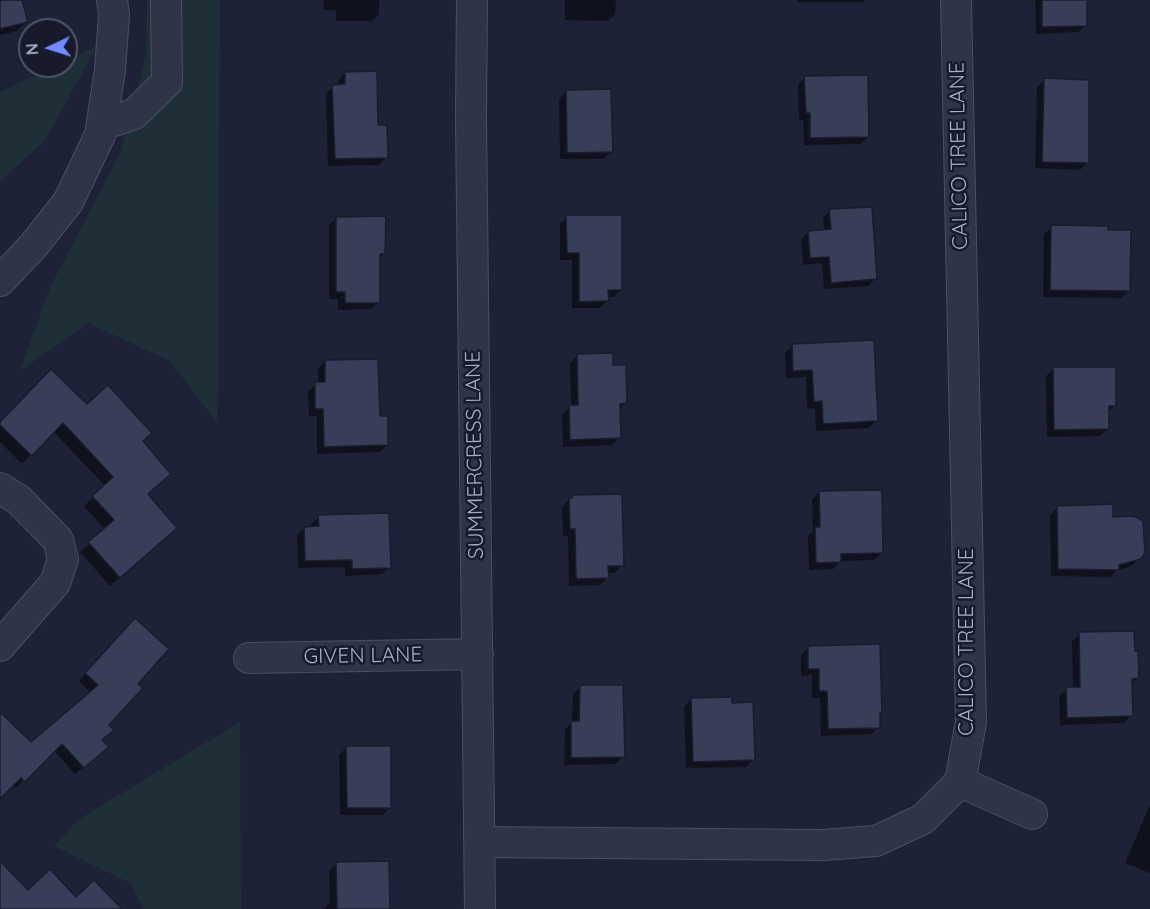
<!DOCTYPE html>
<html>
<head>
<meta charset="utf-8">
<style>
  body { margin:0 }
  #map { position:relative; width:1150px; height:909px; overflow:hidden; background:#1d2236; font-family:Quicksand,sans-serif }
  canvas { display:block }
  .north { position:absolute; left:18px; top:18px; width:60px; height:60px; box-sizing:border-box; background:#161a2b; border:2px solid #515569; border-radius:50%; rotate:266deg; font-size:16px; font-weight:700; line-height:24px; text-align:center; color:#a9aec5 }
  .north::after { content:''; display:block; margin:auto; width:21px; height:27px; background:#748aff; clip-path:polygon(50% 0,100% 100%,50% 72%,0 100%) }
</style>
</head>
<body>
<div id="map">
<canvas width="1150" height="909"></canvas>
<div class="north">N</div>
</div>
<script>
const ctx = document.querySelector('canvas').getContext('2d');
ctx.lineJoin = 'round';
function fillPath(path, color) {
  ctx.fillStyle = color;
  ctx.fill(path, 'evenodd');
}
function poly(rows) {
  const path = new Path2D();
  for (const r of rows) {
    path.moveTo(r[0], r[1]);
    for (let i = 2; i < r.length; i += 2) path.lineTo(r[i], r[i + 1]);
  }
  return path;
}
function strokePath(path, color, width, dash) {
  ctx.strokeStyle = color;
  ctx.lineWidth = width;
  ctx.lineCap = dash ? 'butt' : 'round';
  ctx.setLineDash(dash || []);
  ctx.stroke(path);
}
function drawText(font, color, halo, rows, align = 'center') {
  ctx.font = font + ' Quicksand,sans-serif';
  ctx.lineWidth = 5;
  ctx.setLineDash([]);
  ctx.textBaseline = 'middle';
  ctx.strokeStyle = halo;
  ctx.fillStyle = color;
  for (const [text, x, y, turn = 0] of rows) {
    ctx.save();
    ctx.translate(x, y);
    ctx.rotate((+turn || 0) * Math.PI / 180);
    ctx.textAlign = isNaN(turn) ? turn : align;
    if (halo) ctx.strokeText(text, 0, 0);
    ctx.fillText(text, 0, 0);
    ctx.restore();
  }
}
fillPath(poly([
  [147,0,220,0,218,424,170,361,88,323,20,371,50,287,120,154,146,55],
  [97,46,46,139,0,182,0,92,55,66,66,66,66,61],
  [240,722,241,909,143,909,132,884,54,846,79,819]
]), '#1f2f37');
fillPath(poly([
  [0,0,21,0,27,21,17,31,0,35],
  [323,0,379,0,379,14,372,21,336,21,336,10,324,10],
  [565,0,616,0,615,14,608,21,565,20],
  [797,0,865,0,863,2,797,2],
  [1035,0,1085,0,1086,25,1078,32,1036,34],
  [345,73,377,127,386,157,379,165,328,166,326,94,333,86,338,86,338,81],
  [805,77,868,137,860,144,804,145,803,120,799,120,798,85],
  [1045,80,1087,162,1080,170,1035,168,1037,87],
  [566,92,611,151,604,159,560,159,559,99],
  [830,211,875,279,868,286,824,289,822,263,803,265,801,240,808,232,824,231,823,218],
  [567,217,621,289,614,297,607,297,607,301,600,308,572,308,572,260,560,260,560,224],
  [336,218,384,253,379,258,378,302,371,309,338,310,338,299,329,299,329,225],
  [1052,227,1128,291,1121,298,1043,297,1044,234],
  [793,345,876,421,869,428,816,431,815,408,807,409,806,377,786,378,785,353],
  [577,356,612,367,625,403,618,410,619,438,612,445,563,447,562,414,571,407,570,363],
  [325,361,378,417,387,445,380,452,317,454,317,416,309,416,308,391,318,383,318,369],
  [1054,369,1115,405,1108,412,1108,428,1100,436,1047,437,1046,376],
  [87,406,141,442,146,494,166,537,110,586,80,552,105,530,84,506,105,486,53,431,22,464,0,442,0,423],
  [819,492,882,553,874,560,841,561,833,569,809,570,808,536,813,531,812,500],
  [572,496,622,565,615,573,607,573,607,578,600,585,569,586,568,536,563,536,562,507],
  [1057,508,1111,519,1139,559,1131,566,1116,571,1110,577,1051,576,1050,515],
  [319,517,389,567,382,574,345,576,345,567,298,568,297,535,305,528,312,528,311,524],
  [128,627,135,684,107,725,101,740,99,754,75,774,54,750,16,788,13,784,0,797,0,734,31,744,91,693,79,681],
  [1080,634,1137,678,1131,684,1132,715,1124,723,1060,725,1059,696,1067,689,1073,689,1072,641],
  [808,648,878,715,879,727,871,734,821,736,820,698,812,698,812,675,801,676,801,655],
  [581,686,623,756,616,764,564,765,565,730,572,722,573,694],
  [691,699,754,759,746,767,686,768,684,707],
  [347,747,390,808,382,815,340,815,339,755],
  [1150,805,1150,873,1125,863],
  [337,864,389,909,323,909,330,902,329,871]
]), '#0007');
const building = poly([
  [0,0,22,0,28,22,0,29,0,0],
  [1042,0,1087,0,1087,26,1042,27,1042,0],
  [377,71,378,125,387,125,388,158,335,159,332,85,345,84,345,72,377,71],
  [868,75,869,137,810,138,810,113,806,113,804,76,868,75],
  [1044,78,1089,80,1089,163,1042,162,1044,78],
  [611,89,613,152,567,153,566,90,611,89],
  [872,207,877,279,831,283,829,257,810,258,808,231,831,229,829,209,872,207],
  [566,215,622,215,622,290,608,290,609,301,579,302,579,253,567,253,566,215],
  [386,216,385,254,380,254,380,303,345,303,345,292,336,292,336,217,386,216],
  [1051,225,1108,226,1108,230,1131,230,1130,291,1050,290,1051,225],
  [874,340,878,421,823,424,822,401,814,402,812,370,793,371,792,344,874,340],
  [613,353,613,365,626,365,627,403,620,404,621,438,570,440,569,405,578,405,577,354,613,353],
  [378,359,380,416,388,416,388,445,324,447,323,409,315,409,315,382,325,382,325,360,378,359],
  [1053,367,1116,367,1116,406,1109,406,1109,429,1054,430,1053,367],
  [51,369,87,404,108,385,152,433,143,441,171,474,148,494,177,528,120,578,88,542,114,520,92,496,113,477,63,423,32,456,0,425,0,422,51,369],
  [882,490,883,553,841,554,841,562,816,563,815,527,820,527,819,491,882,490],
  [622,494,624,566,608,566,609,578,576,579,575,529,570,529,569,498,572,498,572,495,622,494],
  [1113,504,1113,517,1134,516,1143,521,1145,553,1141,559,1119,565,1119,570,1058,569,1057,506,1113,504],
  [389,513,391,568,352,569,352,560,305,561,304,527,319,526,318,515,389,513],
  [135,618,169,649,138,684,143,688,109,725,114,730,102,740,109,747,84,768,62,744,25,782,21,778,0,799,0,712,31,742,98,685,85,673,135,618],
  [1134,631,1135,651,1138,651,1139,678,1132,679,1133,716,1067,718,1066,687,1080,687,1079,632,1134,631],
  [880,644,882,713,880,713,880,728,828,729,827,691,819,691,819,669,808,669,808,646,880,644],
  [580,685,623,685,625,757,571,758,571,721,579,721,580,685],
  [732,697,732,703,753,702,755,760,693,762,691,698,732,697],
  [346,746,391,746,391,808,347,808,346,746],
  [0,861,28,890,50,869,76,897,94,880,122,909,0,909,0,861],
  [389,861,390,909,337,909,336,862,389,861]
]);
fillPath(building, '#383e58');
strokePath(building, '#181c2d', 1.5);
const street = poly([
  [472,0,471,118,480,909],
  [102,125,134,114,167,82,166,0],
  [0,281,34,245,68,202,100,135,110,70,114,15,112,0],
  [0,488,19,500,58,540,63,559,55,583,0,646],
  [249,658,478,654],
  [960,782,1032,814],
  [480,842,823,845,876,841,923,819,960,782,971,722,956,0]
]);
strokePath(street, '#4b4f62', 32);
strokePath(street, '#303447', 30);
drawText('21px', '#a9aec5', '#161a2b', [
  ["CALICO TREE LANE",959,156,-91],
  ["SUMMERCRESS LANE",475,455,-91],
  ["CALICO TREE LANE",967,642,-90],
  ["GIVEN LANE",363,656,-1]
]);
</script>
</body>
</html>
